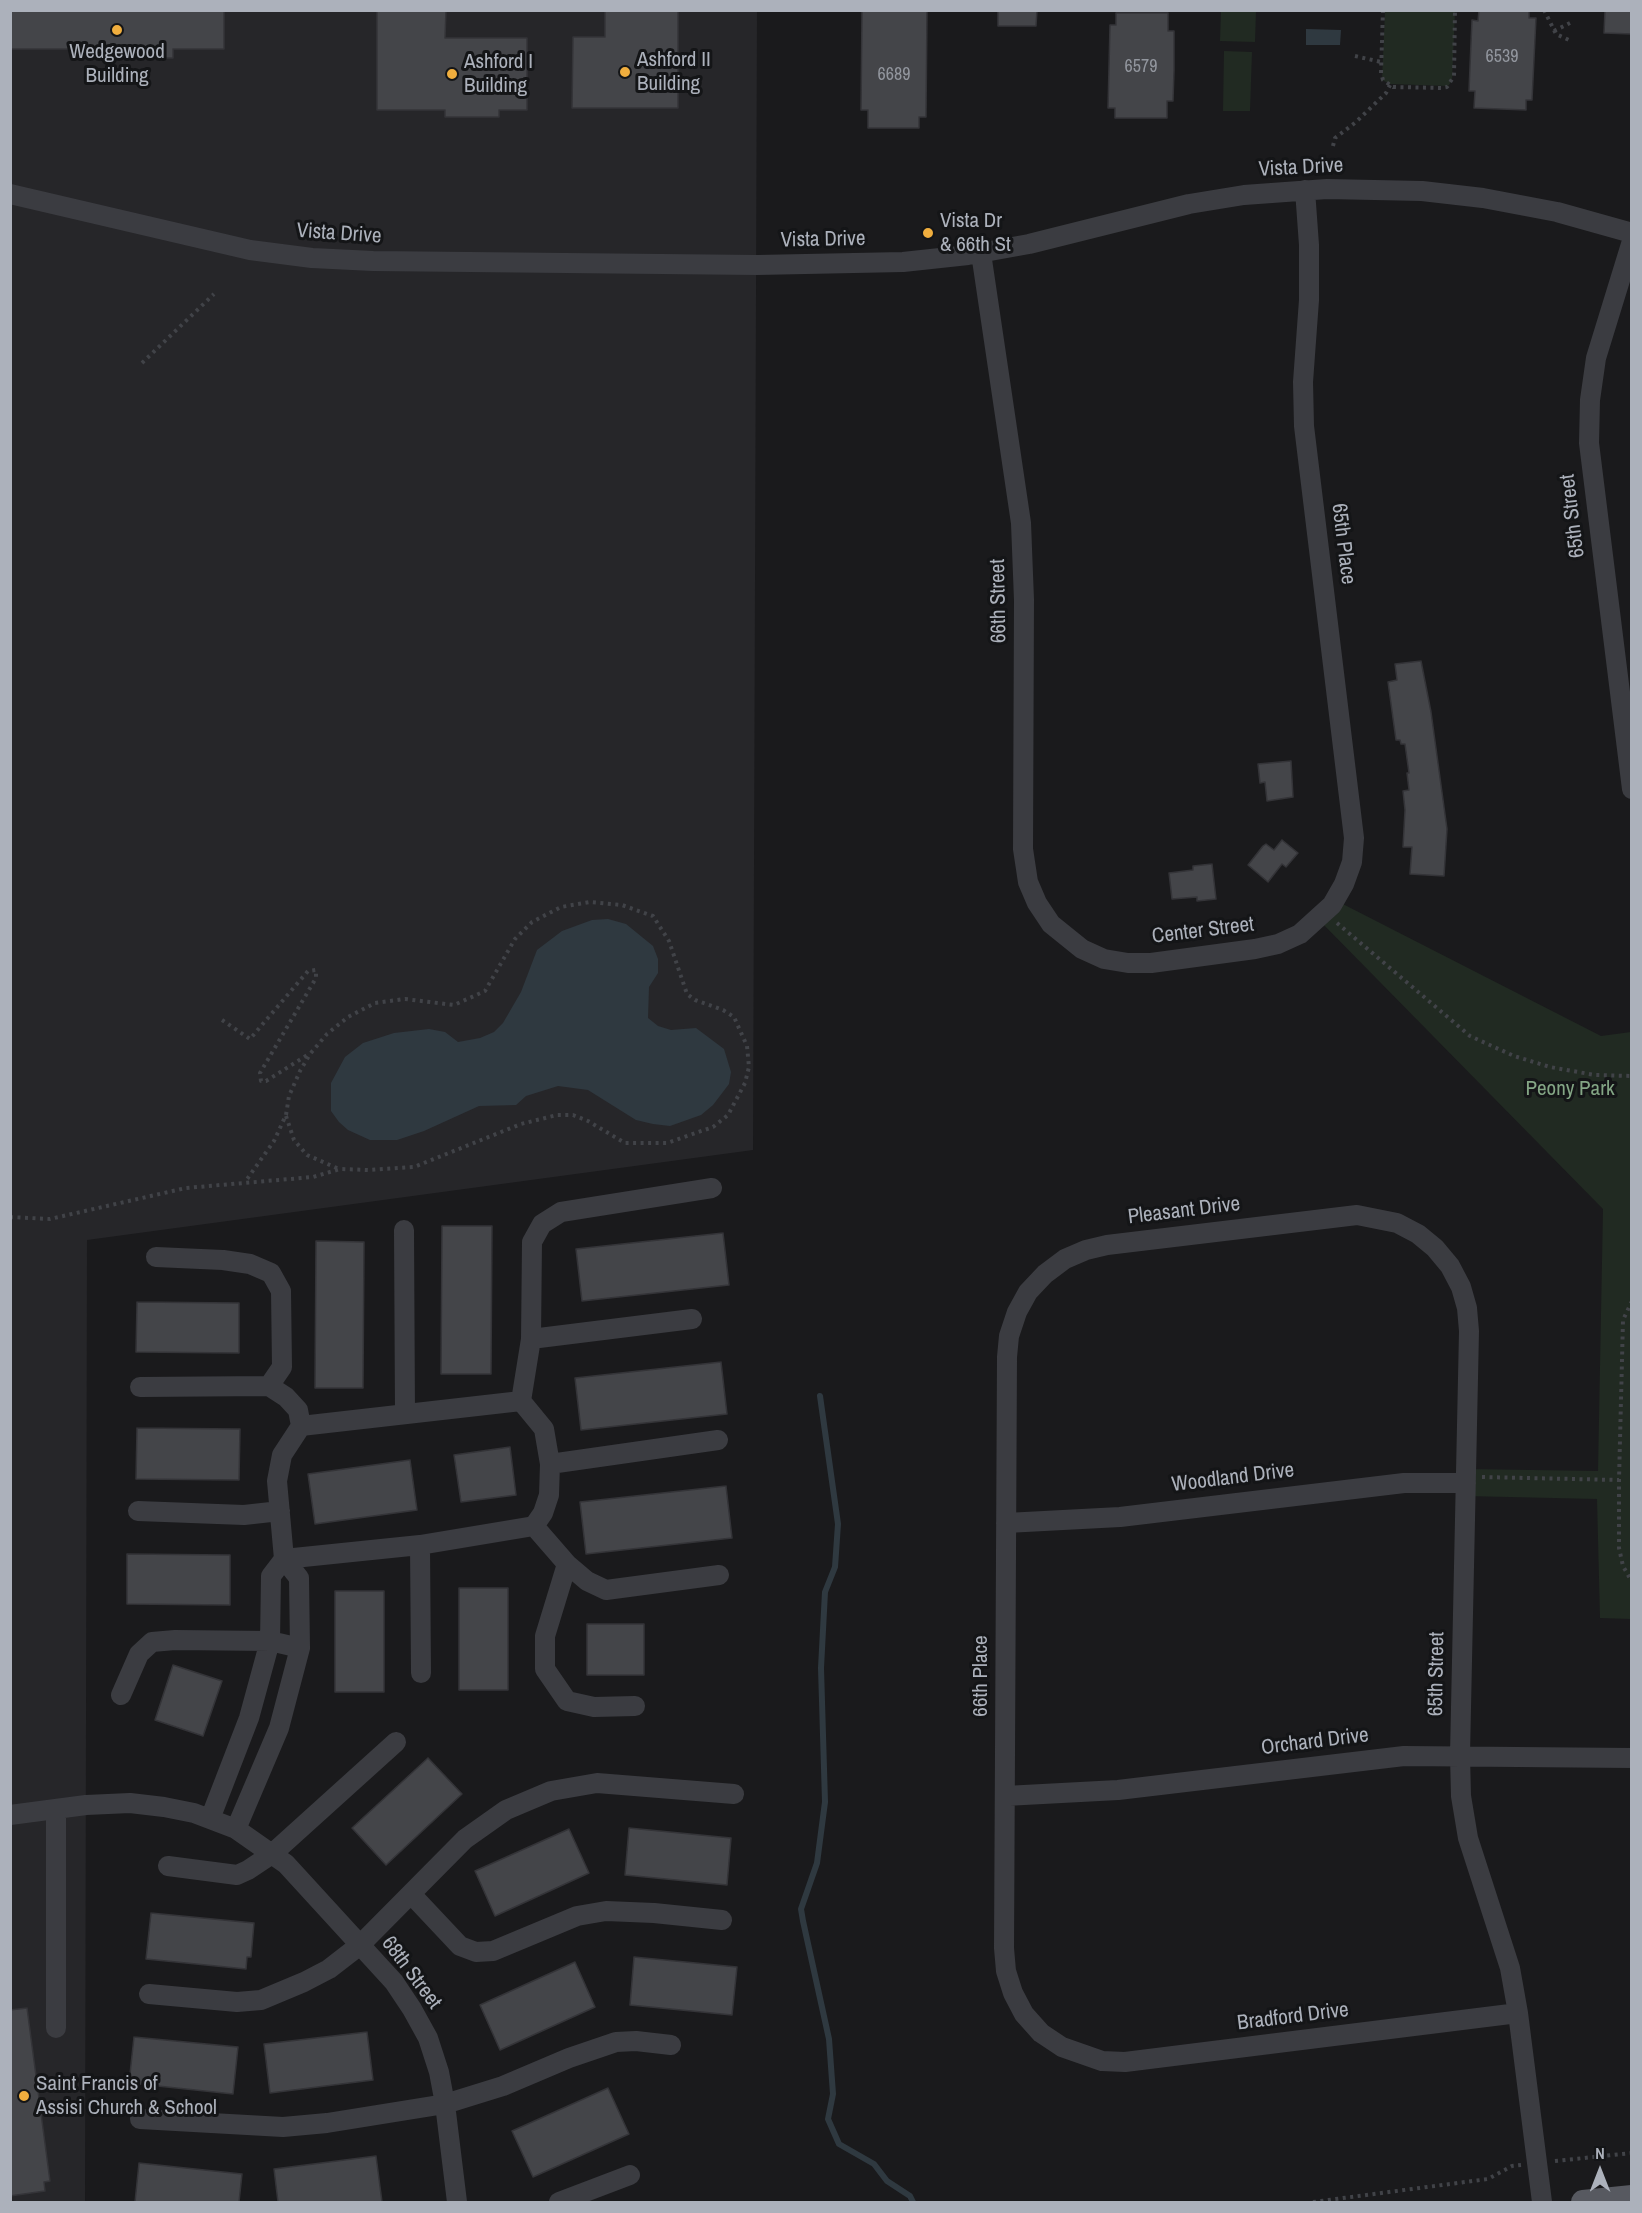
<!DOCTYPE html>
<html>
<head>
<meta charset="utf-8">
<style>
  body { margin:0 }
  #map { position:relative; width:1642px; height:2213px; overflow:hidden; background:#1a1a1c; font-family:"Archivo Narrow",sans-serif }
  canvas { display:block }
  .frame { position:absolute; inset:0; border:12px solid #acb1bb; pointer-events:none }
  .north { position:absolute; left:1570px; top:2141px; width:60px; height:60px; -webkit-text-stroke:4px #141517; paint-order:stroke; rotate:0deg; font-size:16px; font-weight:700; line-height:24px; text-align:center; color:#acb1bb }
  .north::after { content:''; display:block; margin:auto; width:21px; height:27px; background:#acb1bb; clip-path:polygon(50% 0,100% 100%,50% 72%,0 100%) }
</style>
</head>
<body>
<div id="map">
<canvas width="1642" height="2213"></canvas>
<div class="frame"></div>
<div class="north">N</div>
</div>
<script>
const ctx = document.querySelector('canvas').getContext('2d');
ctx.lineJoin = 'round';
function fillPath(path, color) {
  ctx.fillStyle = color;
  ctx.fill(path, 'evenodd');
}
function poly(rows) {
  const path = new Path2D();
  for (const r of rows) {
    path.moveTo(r[0], r[1]);
    for (let i = 2; i < r.length; i += 2) path.lineTo(r[i], r[i + 1]);
  }
  return path;
}
function strokePath(path, color, width, dash) {
  ctx.strokeStyle = color;
  ctx.lineWidth = width;
  ctx.lineCap = dash ? 'butt' : 'round';
  ctx.setLineDash(dash || []);
  ctx.stroke(path);
}
function drawText(font, color, halo, rows, align = 'center') {
  ctx.font = font + ' "Archivo Narrow",sans-serif';
  ctx.lineWidth = 6;
  ctx.setLineDash([]);
  ctx.textBaseline = 'middle';
  ctx.strokeStyle = halo;
  ctx.fillStyle = color;
  for (const [text, x, y, turn = 0] of rows) {
    ctx.save();
    ctx.translate(x, y);
    ctx.rotate((+turn || 0) * Math.PI / 180);
    ctx.textAlign = isNaN(turn) ? turn : align;
    if (halo) ctx.strokeText(text, 0, 0);
    ctx.fillText(text, 0, 0);
    ctx.restore();
  }
}
fillPath(poly([
  [11,11,757,11,753,1150,87,1240,85,2202,11,2202]
]), '#262629');
fillPath(poly([
  [1221,11,1256,11,1255,42,1220,41],
  [1385,11,1455,11,1452,81,1448,86,1390,84,1382,80],
  [1224,51,1252,52,1250,111,1223,111],
  [1335,900,1601,1036,1631,1032,1631,1619,1600,1618,1597,1499,1465,1496,1466,1469,1598,1471,1603,1209,1319,920]
]), '#212a22');
fillPath(poly([
  [1306,29,1341,30,1340,45,1306,45],
  [608,919,626,924,653,946,658,959,658,973,649,987,648,1018,658,1026,671,1030,696,1028,724,1049,731,1072,729,1084,713,1105,701,1115,670,1126,653,1124,636,1120,588,1090,558,1086,526,1096,516,1105,479,1106,424,1131,397,1140,370,1140,348,1130,339,1122,331,1111,331,1083,345,1057,363,1043,394,1033,429,1029,445,1032,458,1042,480,1038,494,1032,503,1023,521,992,537,950,562,931,592,920]
]), '#2f3940');
strokePath(poly([
  [820,1396,838,1524,835,1567,825,1592,821,1668,825,1802,817,1863,801,1909,803,1921,829,2039,833,2094,828,2119,839,2144,874,2164,887,2181,910,2196,913,2202]
]), '#2f3940', 6);
const building = poly([
  [10,10,224,10,224,49,173,49,173,58,114,58,114,49,10,49,10,10],
  [377,10,446,10,445,38,527,38,527,110,499,110,499,117,445,117,445,110,377,110,377,10],
  [605,10,678,10,678,108,572,108,573,37,605,37,605,10],
  [862,10,927,10,926,117,919,117,919,128,868,128,868,110,861,110,862,10],
  [998,10,1037,10,1036,26,998,26,998,10],
  [1479,10,1529,10,1529,18,1536,18,1532,100,1526,100,1526,110,1474,108,1475,91,1469,91,1470,66,1472,20,1478,21,1479,10],
  [1605,10,1632,10,1632,34,1604,33,1605,10],
  [1116,13,1168,13,1168,31,1174,31,1174,71,1173,101,1167,101,1167,118,1115,118,1115,108,1108,108,1110,25,1116,25,1116,13],
  [1421,661,1431,712,1447,829,1444,876,1410,874,1412,847,1403,847,1405,810,1403,791,1409,790,1407,773,1409,773,1405,744,1401,744,1400,740,1396,740,1388,682,1397,680,1395,664,1421,661],
  [1291,761,1293,797,1267,801,1265,782,1260,783,1258,764,1291,761],
  [1282,840,1298,853,1286,867,1282,864,1268,882,1248,865,1263,846,1266,844,1274,850,1282,840],
  [1212,864,1216,899,1197,901,1197,897,1172,899,1169,873,1193,870,1193,866,1212,864],
  [442,1226,492,1226,491,1374,441,1374,442,1226],
  [723,1233,729,1285,582,1301,576,1249,723,1233],
  [316,1241,364,1242,363,1388,315,1388,316,1241],
  [137,1302,239,1303,239,1353,136,1352,137,1302],
  [721,1362,727,1414,581,1430,575,1378,721,1362],
  [137,1428,240,1429,239,1480,136,1479,137,1428],
  [510,1447,516,1495,461,1502,454,1455,510,1447],
  [410,1460,417,1510,315,1524,308,1474,410,1460],
  [726,1486,732,1538,586,1554,580,1502,726,1486],
  [127,1554,230,1555,230,1605,127,1604,127,1554],
  [459,1588,508,1588,508,1690,459,1690,459,1588],
  [335,1591,384,1591,384,1692,335,1692,335,1591],
  [587,1624,644,1624,644,1675,587,1675,587,1624],
  [173,1665,222,1681,203,1736,155,1720,173,1665],
  [428,1758,462,1794,386,1865,352,1828,428,1758],
  [629,1828,731,1838,727,1885,625,1875,629,1828],
  [569,1829,589,1873,495,1916,475,1871,569,1829],
  [151,1913,254,1923,251,1957,247,1957,246,1969,146,1959,151,1913],
  [634,1957,737,1967,732,2015,630,2005,634,1957],
  [575,1962,595,2007,500,2050,480,2005,575,1962],
  [27,2008,50,2181,44,2182,45,2191,10,2196,10,2010,27,2008],
  [367,2032,373,2080,270,2093,264,2044,367,2032],
  [134,2037,238,2047,233,2094,129,2083,134,2037],
  [608,2088,629,2134,533,2177,512,2131,608,2088],
  [376,2156,382,2202,278,2202,274,2169,376,2156],
  [139,2163,242,2174,239,2202,135,2202,139,2163]
]);
fillPath(building, '#444549');
strokePath(building, '#343438', 1.5);
strokePath(poly([
  [1383,10,1381,73,1383,80,1393,87,1441,88,1447,87,1454,76,1455,10],
  [1544,10,1556,34,1569,40],
  [1554,31,1570,23],
  [1355,56,1381,62],
  [1333,146,1335,138,1356,122,1386,93,1390,85],
  [142,363,214,294],
  [1337,923,1470,1036,1514,1056,1550,1067,1595,1075,1632,1076],
  [222,1020,250,1039,308,971,316,970,316,978,260,1073,261,1081,266,1081,309,1054],
  [286,1116,294,1140,307,1155,339,1169],
  [10,1217,50,1219,186,1188,313,1177,340,1169,368,1170,414,1167,521,1124,557,1115,573,1115,588,1121,625,1143,667,1143,713,1127,728,1115,745,1083,749,1067,747,1046,734,1017,723,1010,695,1000,687,994,669,941,653,916,622,905,590,902,561,907,532,922,515,939,485,991,454,1005,405,999,375,1003,348,1017,327,1034,310,1054,300,1071,289,1096,286,1115,274,1141,245,1182],
  [1632,1301,1623,1320,1619,1480,1619,1548,1623,1566,1632,1582],
  [1482,1477,1619,1480],
  [1555,2161,1632,2153],
  [1313,2202,1488,2179,1512,2166,1521,2165]
]), '#414348', 4, [3, 4.5]);
strokePath(poly([
  [10,194,250,250,312,258,373,261,757,265,903,262,968,255,1029,244,1189,204,1244,195,1327,189,1422,191,1483,198,1557,212,1632,233],
  [1632,241,1596,358,1590,400,1589,443,1632,789],
  [981,253,1021,523,1024,600,1023,849,1028,882,1037,903,1051,924,1082,949,1104,959,1128,963,1151,963,1255,949,1278,944,1300,934,1332,905,1344,884,1352,862,1354,838,1304,426,1303,382,1309,300,1309,245,1305,190],
  [404,1230,405,1414],
  [156,1257,223,1260,250,1264,271,1273,281,1291,282,1367,269,1386],
  [531,1339,692,1319],
  [140,1387,269,1386,286,1397,298,1410,301,1426,282,1455,277,1481,284,1559,299,1578,300,1648,279,1728,236,1829],
  [301,1426,521,1401],
  [550,1464,718,1440],
  [138,1511,244,1515,280,1511],
  [1006,1523,1120,1517,1404,1483,1466,1483],
  [534,1526,567,1564,587,1581,606,1590,719,1575],
  [567,1564,545,1636,545,1669,567,1701,594,1707,635,1706],
  [421,1673,420,1545,534,1526,543,1513,549,1495,550,1464,544,1429,521,1401,531,1339,532,1242,542,1224,561,1212,712,1188],
  [121,1695,139,1654,152,1642,175,1640,270,1641,300,1648],
  [1005,1796,1118,1790,1404,1756,1632,1758],
  [10,1815,86,1805,130,1803,164,1807,194,1813,236,1829,286,1864,394,1982,412,2009,428,2038,439,2072,445,2104,457,2202],
  [210,1819,249,1718,270,1641,271,1576,284,1559,420,1545],
  [168,1866,237,1875,248,1870,272,1854,396,1742],
  [412,1895,460,1946,476,1952,493,1951,577,1916,606,1911,654,1913,722,1920],
  [149,1994,237,2002,261,2000,304,1982,329,1969,360,1945,465,1839,506,1810,551,1791,597,1783,734,1794],
  [1518,2013,1125,2062,1102,2061,1062,2047,1041,2033,1024,2014,1013,1993,1006,1971,1004,1948,1007,1357,1009,1336,1017,1312,1028,1292,1045,1274,1065,1259,1086,1250,1107,1245,1357,1215,1397,1223,1418,1234,1435,1248,1450,1266,1461,1287,1467,1308,1469,1331,1460,1755,1461,1796,1468,1838,1510,1968,1518,2013,1542,2202],
  [56,2028,56,1809],
  [140,2119,283,2127,327,2123,445,2104,503,2086,569,2058,616,2042,636,2041,671,2045],
  [559,2202,630,2175]
]), '#3b3c41', 20);
strokePath(poly([
  [1583,2202,1632,2197]
]), '#575960', 24);
for (const [x, y, r, color] of [
  [117,30,6,"#f0ae3e"],
  [625,72,6,"#f0ae3e"],
  [452,74,6,"#f0ae3e"],
  [928,233,6,"#f0ae3e"],
  [24,2096,6,"#f0ae3e"]
]) {
  const dot = new Path2D();
  dot.arc(x, y, r, 0, 2 * Math.PI);
  ctx.fillStyle = color;
  ctx.fill(dot);
  strokePath(dot, '#141517', 2);
}
drawText('18px', '#92969e', null, [
  ["6539",1502,57],
  ["6579",1141,67],
  ["6689",894,75]
]);
drawText('21px', '#acb1bb', '#141517', [
  ["Wedgewood",117,52,"center"],
  ["Building",117,76,"center"],
  ["Ashford II",637,60],
  ["Building",637,84],
  ["Ashford I",464,62],
  ["Building",464,86],
  ["Vista Dr",940,221],
  ["& 66th St",940,245],
  ["Saint Francis of",36,2084],
  ["Assisi Church & School",36,2108]
], 'left');
drawText('21px', '#acb1bb', '#141517', [
  ["Vista Drive",1301,168,-3],
  ["Vista Drive",339,234,4],
  ["Vista Drive",823,240,-1],
  ["65th Street",1573,516,-97],
  ["65th Place",1343,544,83],
  ["66th Street",999,601,-91],
  ["Center Street",1203,931,-7],
  ["Pleasant Drive",1184,1211,-7],
  ["Woodland Drive",1233,1478,-7],
  ["65th Street",1437,1674,-89],
  ["66th Place",981,1676,-90],
  ["Orchard Drive",1315,1742,-7],
  ["68th Street",411,1973,53],
  ["Bradford Drive",1293,2017,-7]
]);
drawText('21px', '#84a685', '#141517', [
  ["Peony Park",1570,1089]
]);
</script>
</body>
</html>
